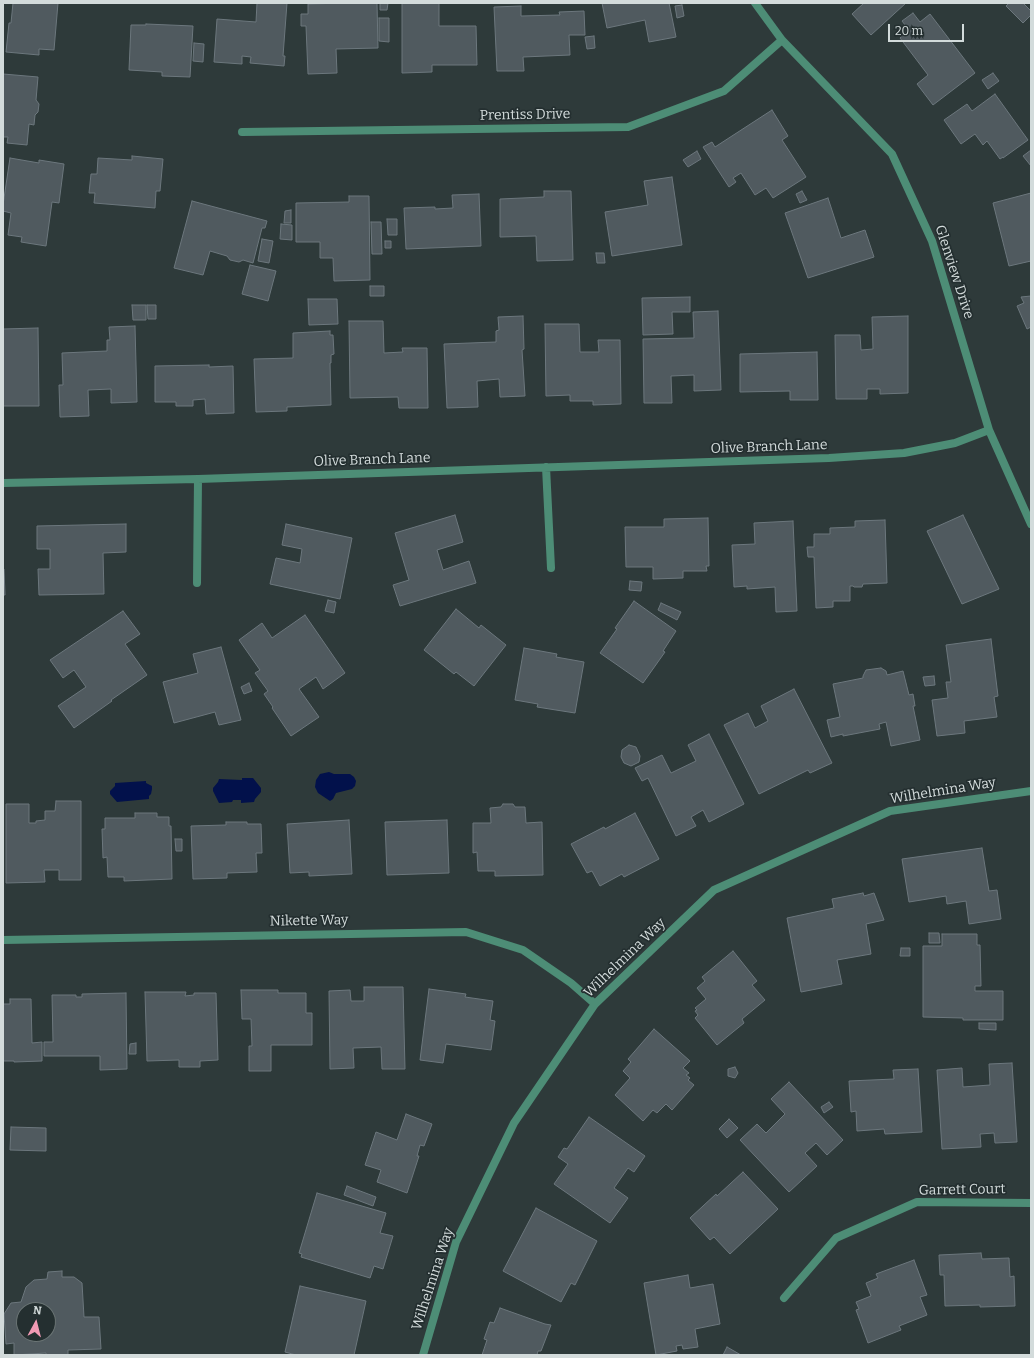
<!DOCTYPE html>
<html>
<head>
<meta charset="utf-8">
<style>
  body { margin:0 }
  #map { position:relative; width:1034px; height:1358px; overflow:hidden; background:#2e3a3a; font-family:Bitter,serif }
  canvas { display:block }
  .frame { position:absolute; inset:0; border:4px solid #d3dbdb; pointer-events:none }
  .north { position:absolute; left:16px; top:1302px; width:40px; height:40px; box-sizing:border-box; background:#242f30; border:1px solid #6a7474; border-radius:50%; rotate:7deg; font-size:11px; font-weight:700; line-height:16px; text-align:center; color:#d3dbdb }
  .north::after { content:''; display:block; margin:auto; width:14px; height:18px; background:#f19ab4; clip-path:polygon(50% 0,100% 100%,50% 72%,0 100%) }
  .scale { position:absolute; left:888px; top:24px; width:76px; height:18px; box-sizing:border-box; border:2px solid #d3dbdb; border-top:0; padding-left:5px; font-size:12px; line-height:14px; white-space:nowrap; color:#d3dbdb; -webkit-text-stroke:3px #242f30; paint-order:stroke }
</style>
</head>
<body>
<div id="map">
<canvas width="1034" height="1358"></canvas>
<div class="frame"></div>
<div class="north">N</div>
<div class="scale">20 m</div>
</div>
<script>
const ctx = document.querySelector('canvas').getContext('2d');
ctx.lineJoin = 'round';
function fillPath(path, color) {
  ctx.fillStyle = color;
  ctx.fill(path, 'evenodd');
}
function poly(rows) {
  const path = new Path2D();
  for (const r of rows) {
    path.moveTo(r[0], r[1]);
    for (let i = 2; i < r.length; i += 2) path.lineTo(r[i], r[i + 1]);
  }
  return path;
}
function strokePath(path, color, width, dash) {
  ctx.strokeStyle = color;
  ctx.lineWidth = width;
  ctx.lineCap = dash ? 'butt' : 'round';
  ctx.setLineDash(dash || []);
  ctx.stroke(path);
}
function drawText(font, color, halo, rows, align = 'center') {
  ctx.font = font + ' Bitter,serif';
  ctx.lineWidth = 3.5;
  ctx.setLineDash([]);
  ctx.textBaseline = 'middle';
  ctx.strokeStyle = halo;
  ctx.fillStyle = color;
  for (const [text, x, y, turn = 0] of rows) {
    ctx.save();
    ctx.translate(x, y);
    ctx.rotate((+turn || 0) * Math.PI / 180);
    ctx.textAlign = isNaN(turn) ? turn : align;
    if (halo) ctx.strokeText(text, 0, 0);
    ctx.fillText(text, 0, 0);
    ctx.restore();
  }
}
fillPath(poly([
  [329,772,334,774,350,774,354,777,356,781,355,786,352,789,336,793,333,799,330,801,318,793,315,787,316,780,320,774],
  [242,778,253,778,261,788,261,792,255,799,254,802,241,803,241,800,233,800,232,802,219,803,213,791,213,788,218,782,219,779,242,780],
  [146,781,146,783,152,786,152,789,151,794,149,796,149,799,117,802,110,794,110,791,115,786,115,783]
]), '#02114b');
const building = poly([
  [13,3,58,3,54,50,39,49,39,55,6,52,9,23,11,23,13,3],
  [257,3,287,3,283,56,285,56,284,66,250,63,251,57,242,56,242,64,214,62,217,19,256,22,257,3],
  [345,3,377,3,378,48,336,49,337,73,308,74,306,26,301,26,301,14,308,14,308,4,345,3],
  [380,3,388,3,387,10,380,10,380,3],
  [402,3,439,3,439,26,476,26,477,65,432,65,432,72,402,73,402,3],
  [602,3,669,3,676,37,649,42,645,20,607,28,602,3],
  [864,3,906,3,871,35,852,14,864,3],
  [1009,3,1023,3,1031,11,1031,15,1023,23,1006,6,1009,3],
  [682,5,684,16,677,18,675,6,682,5],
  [521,6,521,16,560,15,559,12,584,11,585,35,569,35,570,55,523,57,524,71,497,71,494,7,521,6],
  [913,13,920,22,930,14,975,73,933,105,917,84,928,75,900,38,909,30,902,21,913,13],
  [379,18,389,18,389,42,379,41,379,18],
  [146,24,193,26,190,77,162,76,162,72,129,70,131,25,146,25,146,24],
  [594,36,595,48,587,49,585,37,594,36],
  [194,43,204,44,203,62,193,61,194,43],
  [993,73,999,81,988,89,982,80,993,73],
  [3,74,38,77,36,100,39,104,38,112,35,115,34,125,29,124,27,145,7,143,8,137,3,137,3,74],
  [995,94,1028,140,1003,158,1003,157,1000,159,987,141,983,145,975,134,961,144,944,120,967,104,972,111,995,94],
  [772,110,788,136,782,140,806,177,773,198,766,188,755,195,741,173,733,178,736,182,729,187,703,147,712,142,715,147,772,110],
  [1031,150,1031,166,1023,156,1031,150],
  [697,151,701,159,688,167,683,160,697,151],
  [132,156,163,159,160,191,156,191,155,208,94,203,95,193,89,193,91,174,97,174,98,158,132,160,132,156],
  [10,158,39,163,39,160,64,164,59,203,52,202,46,246,21,242,22,237,8,235,11,213,3,211,3,205,10,158],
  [672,177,682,245,612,256,605,212,648,205,644,181,672,177],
  [544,191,571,191,573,260,537,261,536,236,500,237,500,199,544,197,544,191],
  [802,191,807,200,800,203,796,194,802,191],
  [1031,193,1031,261,1009,266,993,203,1031,193],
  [479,194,481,246,406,249,404,208,435,207,435,209,453,208,452,195,479,194],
  [349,196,369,196,370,280,334,281,333,258,320,258,320,242,296,242,296,203,349,202,349,196],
  [828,198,841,238,865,230,874,257,808,278,785,213,828,198],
  [192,201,267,221,265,228,262,228,253,263,243,260,239,262,230,260,227,256,210,251,203,275,174,268,192,201],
  [291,210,291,223,284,223,285,211,291,210],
  [387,219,397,219,397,235,388,235,387,219],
  [371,222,381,222,382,254,372,254,371,222],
  [281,224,292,225,292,240,280,239,281,224],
  [262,239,273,241,269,263,258,261,262,239],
  [385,241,391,241,391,248,385,248,385,241],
  [596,253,604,253,605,263,597,263,596,253],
  [250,265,276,271,268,301,242,294,250,265],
  [370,286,384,286,384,296,370,296,370,286],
  [1031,296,1031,327,1027,329,1017,306,1024,303,1021,297,1031,296],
  [690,297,690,312,672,312,673,334,643,335,642,298,690,297],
  [308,299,337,299,338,324,309,325,308,299],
  [132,305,146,305,146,320,133,320,132,305],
  [147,305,156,305,156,319,148,319,147,305],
  [718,311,721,390,694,391,694,375,671,376,672,403,644,403,643,339,694,338,693,312,718,311],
  [523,316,524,349,522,350,525,396,500,397,499,379,477,381,478,407,447,408,444,344,496,342,496,331,499,330,498,317,523,316],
  [908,316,908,393,880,394,880,389,867,389,867,399,836,399,835,335,860,335,861,350,873,349,872,317,908,316],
  [349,321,383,321,384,353,403,352,402,348,427,348,428,408,399,408,398,397,350,398,349,321],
  [545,324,579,324,580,352,599,352,598,340,620,340,621,404,593,405,593,401,570,401,570,395,546,396,545,324],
  [135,326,137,402,111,403,111,389,88,390,89,416,60,417,59,385,63,385,62,353,107,351,107,340,110,340,109,327,135,326],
  [38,328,39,406,3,406,3,329,38,328],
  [330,331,330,335,333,335,334,354,331,355,331,363,330,363,331,405,287,407,287,411,256,412,254,359,293,358,293,333,330,331],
  [817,352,818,400,790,400,790,391,740,392,740,354,817,352],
  [209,365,209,367,233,366,234,413,206,414,205,399,193,400,193,406,176,406,176,402,155,402,155,366,209,365],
  [455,515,463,542,437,550,443,570,469,561,476,583,400,606,393,585,409,580,395,533,455,515],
  [963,515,999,589,962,604,927,531,963,515],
  [708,518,709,566,706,566,707,571,683,571,683,578,653,579,653,567,626,567,625,527,664,527,664,519,708,518],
  [885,520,887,583,863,584,862,587,854,587,853,586,850,586,850,601,833,601,833,607,816,608,814,557,808,557,807,547,814,547,814,534,830,534,830,528,855,527,855,521,885,520],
  [793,521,797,611,776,612,775,587,747,589,747,586,734,587,732,545,755,544,754,523,793,521],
  [126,524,126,552,103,553,104,594,39,595,38,569,50,569,50,549,37,549,37,526,126,524],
  [286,524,352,538,340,599,270,584,276,558,300,563,302,549,282,545,286,524],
  [3,569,4,569,5,595,3,595,3,569],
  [630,581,642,582,641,591,629,590,630,581],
  [328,600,336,602,334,613,325,611,328,600],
  [634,601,676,631,663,651,665,652,643,683,600,653,617,629,615,628,634,601],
  [661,603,681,612,677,620,658,610,661,603],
  [456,609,479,628,481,625,506,645,474,686,456,672,454,674,424,650,456,609],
  [123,611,140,634,125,644,147,675,111,700,112,701,74,728,58,706,86,687,74,670,63,678,50,660,123,611],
  [305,615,345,673,323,689,316,677,299,689,319,717,291,736,272,708,273,707,264,694,268,691,255,673,260,670,239,640,262,623,272,638,305,615],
  [991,639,998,696,994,697,997,717,964,721,965,733,937,736,932,700,948,698,946,682,951,682,946,645,991,639],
  [221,647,241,720,219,725,215,712,174,723,163,682,198,673,193,654,221,647],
  [524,648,557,654,556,657,584,662,575,713,537,707,538,704,515,700,524,648],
  [881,668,886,671,887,675,903,671,909,695,913,694,915,706,913,706,920,740,891,746,886,722,879,724,880,729,843,736,843,734,831,737,827,720,840,717,833,684,863,678,863,676,866,670,881,668],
  [934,676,935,685,925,686,923,677,934,676],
  [249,683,252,691,244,694,241,687,249,683],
  [794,689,832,763,810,773,808,770,759,794,724,725,748,713,755,728,768,721,761,706,794,689],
  [709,734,744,804,709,822,703,810,691,817,696,826,676,836,648,778,642,781,635,768,662,755,671,773,696,761,688,745,709,734],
  [629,745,636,747,640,756,639,762,631,766,624,763,621,757,622,750,629,745],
  [56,801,81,801,81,880,59,880,59,870,44,870,45,882,6,883,6,804,29,804,29,823,36,823,36,821,45,820,45,811,55,811,56,801],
  [503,804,513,804,515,807,525,807,526,823,542,822,543,875,495,876,495,871,478,871,477,852,473,853,473,823,491,823,490,808,501,807,503,804],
  [135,813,157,813,157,817,169,817,169,826,171,826,172,879,124,881,124,877,108,877,107,857,103,858,102,829,105,829,105,818,135,818,135,813],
  [635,813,659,859,624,877,622,874,600,886,592,871,587,873,571,844,604,827,605,829,635,813],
  [349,820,352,874,309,876,309,872,290,873,287,824,349,820],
  [447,820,449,873,387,875,385,822,447,820],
  [226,822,247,822,247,824,261,824,262,853,256,853,257,872,227,873,227,878,193,879,191,826,226,825,226,822],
  [175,839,182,839,182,851,176,851,175,839],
  [982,848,989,891,997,890,1001,919,969,924,966,901,947,904,946,896,909,902,902,859,982,848],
  [863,893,864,896,874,893,884,920,866,924,871,954,837,960,842,984,801,992,787,918,834,908,832,899,863,893],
  [929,933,939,933,940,943,929,943,929,933],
  [942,934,977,934,977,945,980,945,981,986,975,986,975,991,1003,991,1003,1020,963,1020,963,1018,923,1017,923,946,942,946,942,934],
  [901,948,910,948,910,956,900,956,901,948],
  [733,951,757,981,752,985,765,1000,742,1019,744,1023,717,1045,695,1018,698,1015,695,1011,697,1010,695,1008,706,999,697,988,705,981,702,977,733,951],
  [364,987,403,987,405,1069,382,1069,381,1047,353,1048,354,1068,330,1069,329,991,350,990,351,1001,364,1001,364,987],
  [429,989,466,994,465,997,493,1001,490,1020,495,1021,491,1050,446,1044,443,1063,420,1060,429,989],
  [241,990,278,990,278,993,306,993,306,1013,312,1013,312,1045,271,1045,271,1071,249,1071,249,1046,252,1046,251,1019,242,1019,241,990],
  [145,992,186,992,185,996,194,995,194,993,216,993,218,1060,200,1061,200,1067,179,1067,179,1060,147,1061,145,992],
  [126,993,127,1069,100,1070,100,1056,44,1056,44,1042,53,1042,52,995,76,995,76,997,82,997,82,994,126,993],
  [10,999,31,999,32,1043,42,1042,42,1061,14,1062,14,1061,3,1061,3,1004,10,1004,10,999],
  [979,1023,996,1023,996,1030,979,1029,979,1023],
  [654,1029,690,1061,683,1068,689,1073,686,1075,690,1078,688,1080,694,1085,672,1110,666,1104,657,1113,653,1110,643,1121,615,1095,630,1078,623,1071,631,1062,628,1059,654,1029],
  [136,1043,136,1054,129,1054,130,1044,136,1043],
  [1012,1063,1017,1142,995,1143,994,1133,980,1134,981,1147,942,1149,937,1070,962,1068,963,1087,990,1085,989,1064,1012,1063],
  [735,1067,738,1073,735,1078,728,1076,728,1069,735,1067],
  [918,1069,922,1132,885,1134,884,1129,857,1131,856,1111,851,1112,849,1081,894,1079,893,1070,918,1069],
  [789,1082,843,1140,827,1155,816,1143,805,1153,817,1166,789,1192,740,1140,757,1124,766,1133,785,1114,771,1099,789,1082],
  [829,1102,833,1107,824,1113,821,1107,829,1102],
  [406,1114,432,1124,424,1146,420,1145,417,1156,419,1156,407,1193,377,1182,381,1170,365,1165,376,1132,397,1140,406,1114],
  [589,1117,645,1156,634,1172,628,1168,614,1188,628,1198,610,1223,554,1184,568,1164,558,1157,564,1148,567,1149,589,1117],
  [729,1119,738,1128,727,1138,719,1129,729,1119],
  [11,1127,46,1128,46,1151,10,1150,11,1127],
  [743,1172,778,1209,730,1254,714,1237,710,1240,690,1218,716,1194,717,1196,743,1172],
  [347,1186,376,1197,373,1206,344,1195,347,1186],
  [317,1193,386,1213,380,1233,393,1236,383,1269,374,1266,370,1278,301,1257,302,1254,299,1253,317,1193],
  [536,1208,597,1241,575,1285,571,1283,561,1302,503,1271,536,1208],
  [981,1253,982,1259,1009,1258,1010,1277,1014,1276,1015,1306,980,1307,980,1305,945,1306,944,1275,940,1275,939,1255,981,1253],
  [914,1260,927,1295,920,1297,927,1315,899,1326,901,1330,868,1343,856,1310,859,1309,856,1302,871,1296,866,1283,878,1278,876,1274,914,1260],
  [62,1271,62,1277,74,1277,82,1283,84,1317,99,1317,101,1349,68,1350,68,1355,46,1355,46,1353,14,1355,14,1343,6,1344,4,1314,11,1303,21,1302,26,1287,34,1280,47,1279,48,1272,62,1271],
  [24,1310,48,1310,48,1334,24,1334,24,1310],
  [688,1275,690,1288,713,1284,720,1324,695,1329,698,1347,683,1349,682,1345,676,1346,677,1351,656,1355,644,1283,688,1275],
  [300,1286,366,1301,354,1355,296,1355,285,1352,300,1286],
  [500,1308,545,1324,551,1325,541,1351,538,1351,537,1355,482,1355,487,1340,484,1339,490,1322,494,1323,500,1308],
  [727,1347,741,1355,721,1355,723,1355,727,1347]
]);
fillPath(building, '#505a5f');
strokePath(building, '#6c777d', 1);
strokePath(poly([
  [755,3,782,40,892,154,932,241,989,430,1031,524],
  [242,132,628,127,724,91,782,40],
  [546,467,551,568],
  [3,483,198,479,829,458,904,453,955,443,989,430],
  [197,583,198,479],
  [3,940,466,932,523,950,571,983,595,1004],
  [784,1298,836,1238,917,1202,1031,1203],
  [423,1355,456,1242,514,1123,595,1004,714,890,890,811,1031,791]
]), '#4d8d76', 8);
drawText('14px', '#d3dbdb', '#242f30', [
  ["Prentiss Drive",525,115,-1],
  ["Glenview Drive",954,272,72],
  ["Olive Branch Lane",769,447,-2],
  ["Olive Branch Lane",372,460,-2],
  ["Wilhelmina Way",943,791,-9],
  ["Nikette Way",309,921,-1],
  ["Wilhelmina Way",625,958,-44],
  ["Garrett Court",962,1190,-1],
  ["Wilhelmina Way",433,1279,-72]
]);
</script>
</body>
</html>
